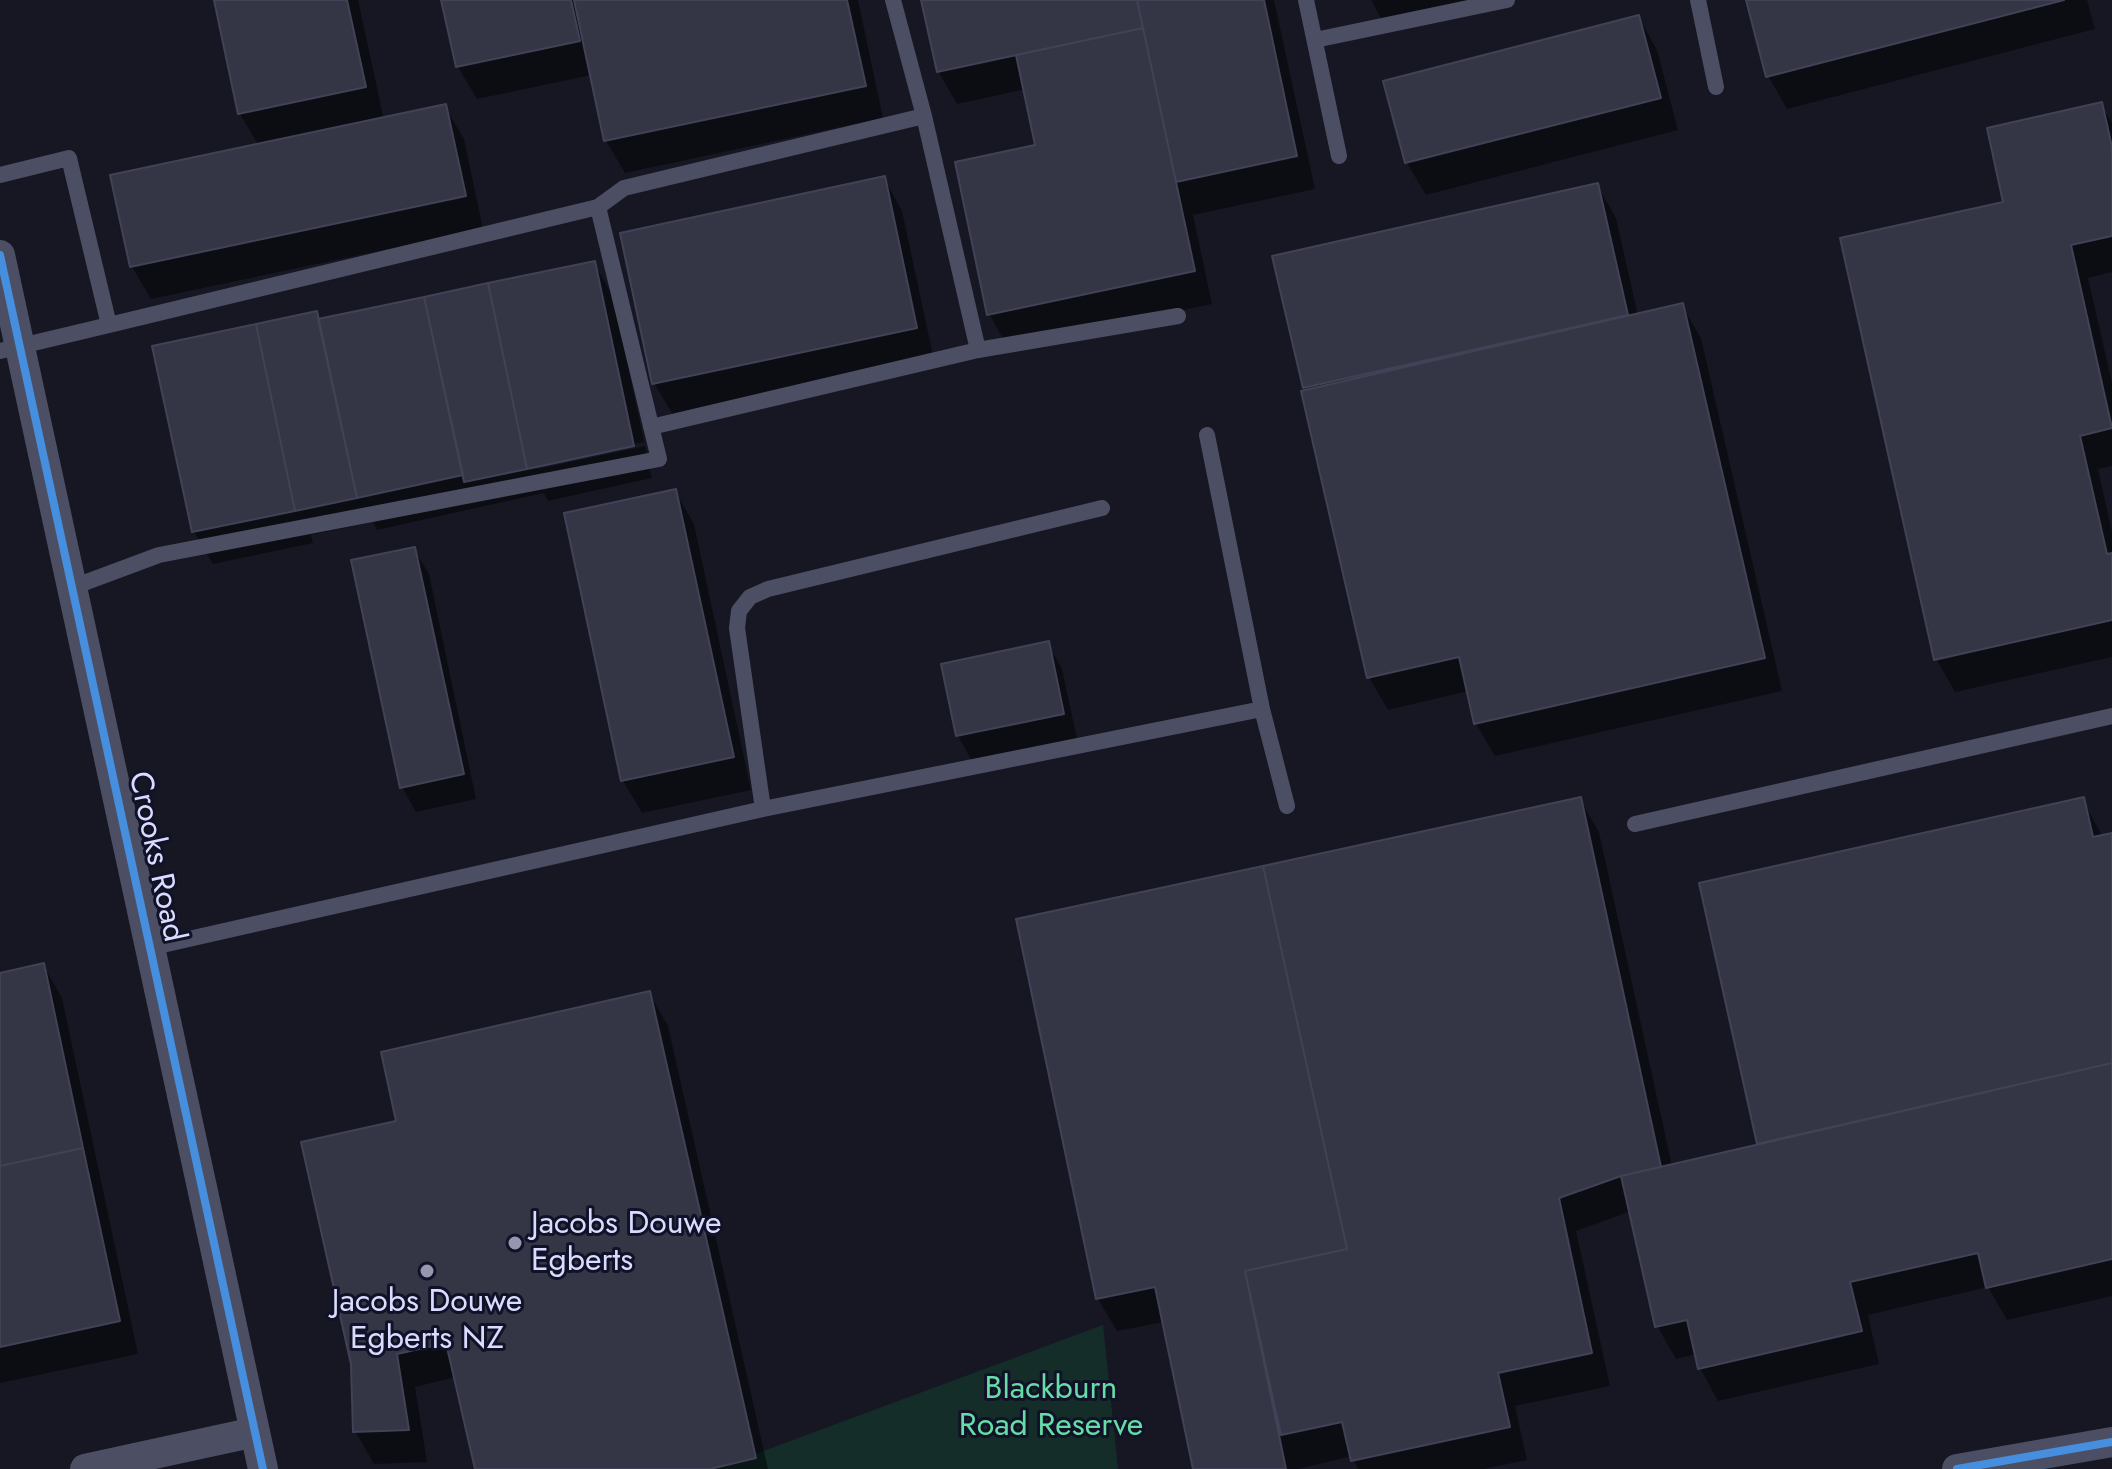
<!DOCTYPE html>
<html>
<head>
<meta charset="utf-8">
<style>
  body { margin:0 }
  canvas { display:block; background:#161723 }
</style>
</head>
<body>
<canvas width="2112" height="1469"></canvas>
<script>
const ctx = document.querySelector('canvas').getContext('2d');
ctx.lineJoin = 'round';
function fillPath(path, color) {
  ctx.fillStyle = color;
  ctx.fill(path, 'evenodd');
}
function poly(rows) {
  const path = new Path2D();
  for (const r of rows) {
    path.moveTo(r[0], r[1]);
    for (let i = 2; i < r.length; i += 2) path.lineTo(r[i], r[i + 1]);
  }
  return path;
}
function strokePath(path, color, width, dash) {
  ctx.strokeStyle = color;
  ctx.lineWidth = width;
  ctx.lineCap = dash ? 'butt' : 'round';
  ctx.setLineDash(dash || []);
  ctx.stroke(path);
}
function drawText(font, color, halo, rows, align = 'center') {
  ctx.font = font + ' Jost,sans-serif';
  ctx.lineWidth = 6;
  ctx.setLineDash([]);
  ctx.textBaseline = 'middle';
  ctx.strokeStyle = halo;
  ctx.fillStyle = color;
  for (const [text, x, y, turn = 0] of rows) {
    ctx.save();
    ctx.translate(x, y);
    ctx.rotate((+turn || 0) * Math.PI / 180);
    ctx.textAlign = isNaN(turn) ? turn : align;
    if (halo) ctx.strokeText(text, 0, 0);
    ctx.fillText(text, 0, 0);
    ctx.restore();
  }
}
fillPath(poly([
  [1103,1325,1118,1469,715,1469]
]), '#142d29');
fillPath(poly([
  [216,0,358,0,384,120,445,107,464,139,483,229,151,299,132,267,113,177,259,146,240,114],
  [444,0,858,0,883,118,625,173,606,141,592,75,477,99,458,67],
  [923,0,1274,0,1315,189,1193,215,1212,304,1008,347,989,314,1038,146,1026,89,957,104,938,71],
  [1371,0,1490,0,1384,24],
  [1752,0,2087,0,2095,29,1787,109,1768,76],
  [1639,17,1657,50,1678,130,1426,195,1407,163,1386,83],
  [2101,105,2112,123,2112,272,2088,278,2112,383,2112,466,2098,469,2112,532,2112,657,1955,692,1936,659,2006,204],
  [884,178,902,211,934,360,673,415,654,383],
  [1597,185,1616,218,1638,316,1682,306,1701,338,1782,691,1495,756,1476,724,1468,691,1388,710,1369,677,1304,387],
  [594,263,613,296,652,478,548,501,544,493,377,530,373,522,311,535,313,543,213,564,194,532,154,347,316,313,320,321],
  [644,442,645,446,537,469,537,465],
  [675,491,694,524,751,790,642,813,623,781],
  [414,549,429,574,476,799,416,812,402,787],
  [1048,644,1062,669,1077,739,972,761,958,736,943,666],
  [2082,799,2103,837,2112,835,2112,1296,2007,1320,1988,1287,1868,1315,1879,1364,1718,1401,1700,1368,1696,1354,1676,1359,1657,1326,1631,1211,1576,1231,1610,1386,1515,1406,1527,1460,1484,1469,1358,1469,1352,1456,1298,1469,1195,1469,1164,1322,1117,1331,1098,1299,1018,921,1580,800,1599,832,1672,1166,1760,1146,1701,885],
  [43,965,62,998,138,1354,0,1383,0,975],
  [649,993,668,1026,768,1469,477,1469,456,1377,415,1387,427,1462,374,1464,355,1431,398,1122]
]), '#0007');
const building = poly([
  [214,0,347,0,366,87,238,114,214,0],
  [441,0,571,0,580,41,456,67,441,0],
  [574,0,847,0,866,86,604,141,574,0],
  [921,0,1137,0,1143,28,937,72,921,0],
  [1137,0,1264,0,1297,156,1176,182,1137,0],
  [1746,0,2064,0,1766,77,1746,0],
  [1639,15,1661,98,1405,163,1383,81,1639,15],
  [1143,28,1195,271,987,315,955,162,1035,145,1016,55,1143,28],
  [2102,102,2112,147,2112,236,2071,245,2112,428,2080,436,2107,554,2112,553,2112,620,1934,660,1840,238,2003,202,1987,128,2102,102],
  [446,104,466,196,130,267,110,175,446,104],
  [885,176,917,328,652,384,620,233,885,176],
  [1598,183,1628,315,1303,388,1272,256,1598,183],
  [595,261,634,446,527,469,488,283,595,261],
  [488,283,527,469,464,482,424,297,488,283],
  [424,297,463,475,357,498,318,319,424,297],
  [1683,303,1765,658,1474,724,1459,657,1367,678,1301,391,1683,303],
  [317,311,357,498,295,511,256,324,317,311],
  [256,324,295,511,192,532,152,346,256,324],
  [676,489,734,757,621,781,564,513,676,489],
  [415,547,464,774,400,788,351,560,415,547],
  [1049,641,1064,714,956,736,941,664,1049,641],
  [1581,797,1661,1167,1621,1176,1559,1198,1592,1353,1498,1373,1510,1427,1351,1461,1342,1422,1281,1435,1245,1271,1347,1249,1263,866,1581,797],
  [2084,797,2093,837,2112,833,2112,1063,1757,1144,1699,883,2084,797],
  [1263,866,1347,1249,1245,1271,1286,1469,1193,1469,1155,1287,1096,1299,1016,919,1263,866],
  [44,963,83,1148,0,1166,0,973,44,963],
  [650,991,756,1458,710,1469,475,1469,446,1343,397,1354,409,1430,353,1432,351,1364,301,1142,396,1121,381,1052,650,991],
  [2112,1063,2112,1259,1986,1288,1978,1253,1850,1282,1862,1331,1698,1369,1687,1320,1655,1327,1621,1176,2112,1063],
  [83,1148,120,1321,0,1347,0,1166,83,1148]
]);
fillPath(building, '#343545');
strokePath(building, '#414256', 2);
strokePath(poly([
  [893,0,924,116],
  [1306,0,1339,156],
  [1698,0,1716,87],
  [1315,40,1507,0],
  [0,175,69,158,109,325,0,351],
  [598,207,624,188,924,116,978,350,651,427],
  [978,350,1178,316],
  [1207,435,1262,709,1287,806],
  [73,587,159,555,659,459,598,207,109,325],
  [763,809,737,628,739,611,750,597,768,589,1102,508],
  [1635,824,2112,716],
  [149,948,763,809,1262,709]
]), '#4c4f63', 16);
strokePath(poly([
  [0,255,263,1469],
  [85,1469,255,1432],
  [1957,1469,2112,1442]
]), '#4c4f63', 30);
strokePath(poly([
  [0,255,263,1469],
  [1957,1469,2112,1442]
]), '#468fdf', 8);
for (const [x, y, r, color] of [
  [515,1243,8,"#9597b1"],
  [427,1271,8,"#9597b1"]
]) {
  const dot = new Path2D();
  dot.arc(x, y, r, 0, 2 * Math.PI);
  ctx.fillStyle = color;
  ctx.fill(dot);
  strokePath(dot, '#111228', 3);
}
drawText('32px', '#d9dcfe', '#111228', [
  ["Crooks Road",155,857,78]
]);
drawText('32px', '#d9dcfe', '#111228', [
  ["Jacobs Douwe",531,1225],
  ["Egberts",531,1262],
  ["Jacobs Douwe",427,1303,"center"],
  ["Egberts NZ",427,1340,"center"]
], 'left');
drawText('32px', '#66dca6', '#111228', [
  ["Blackburn",1051,1390],
  ["Road Reserve",1051,1427]
]);
</script>
</body>
</html>
